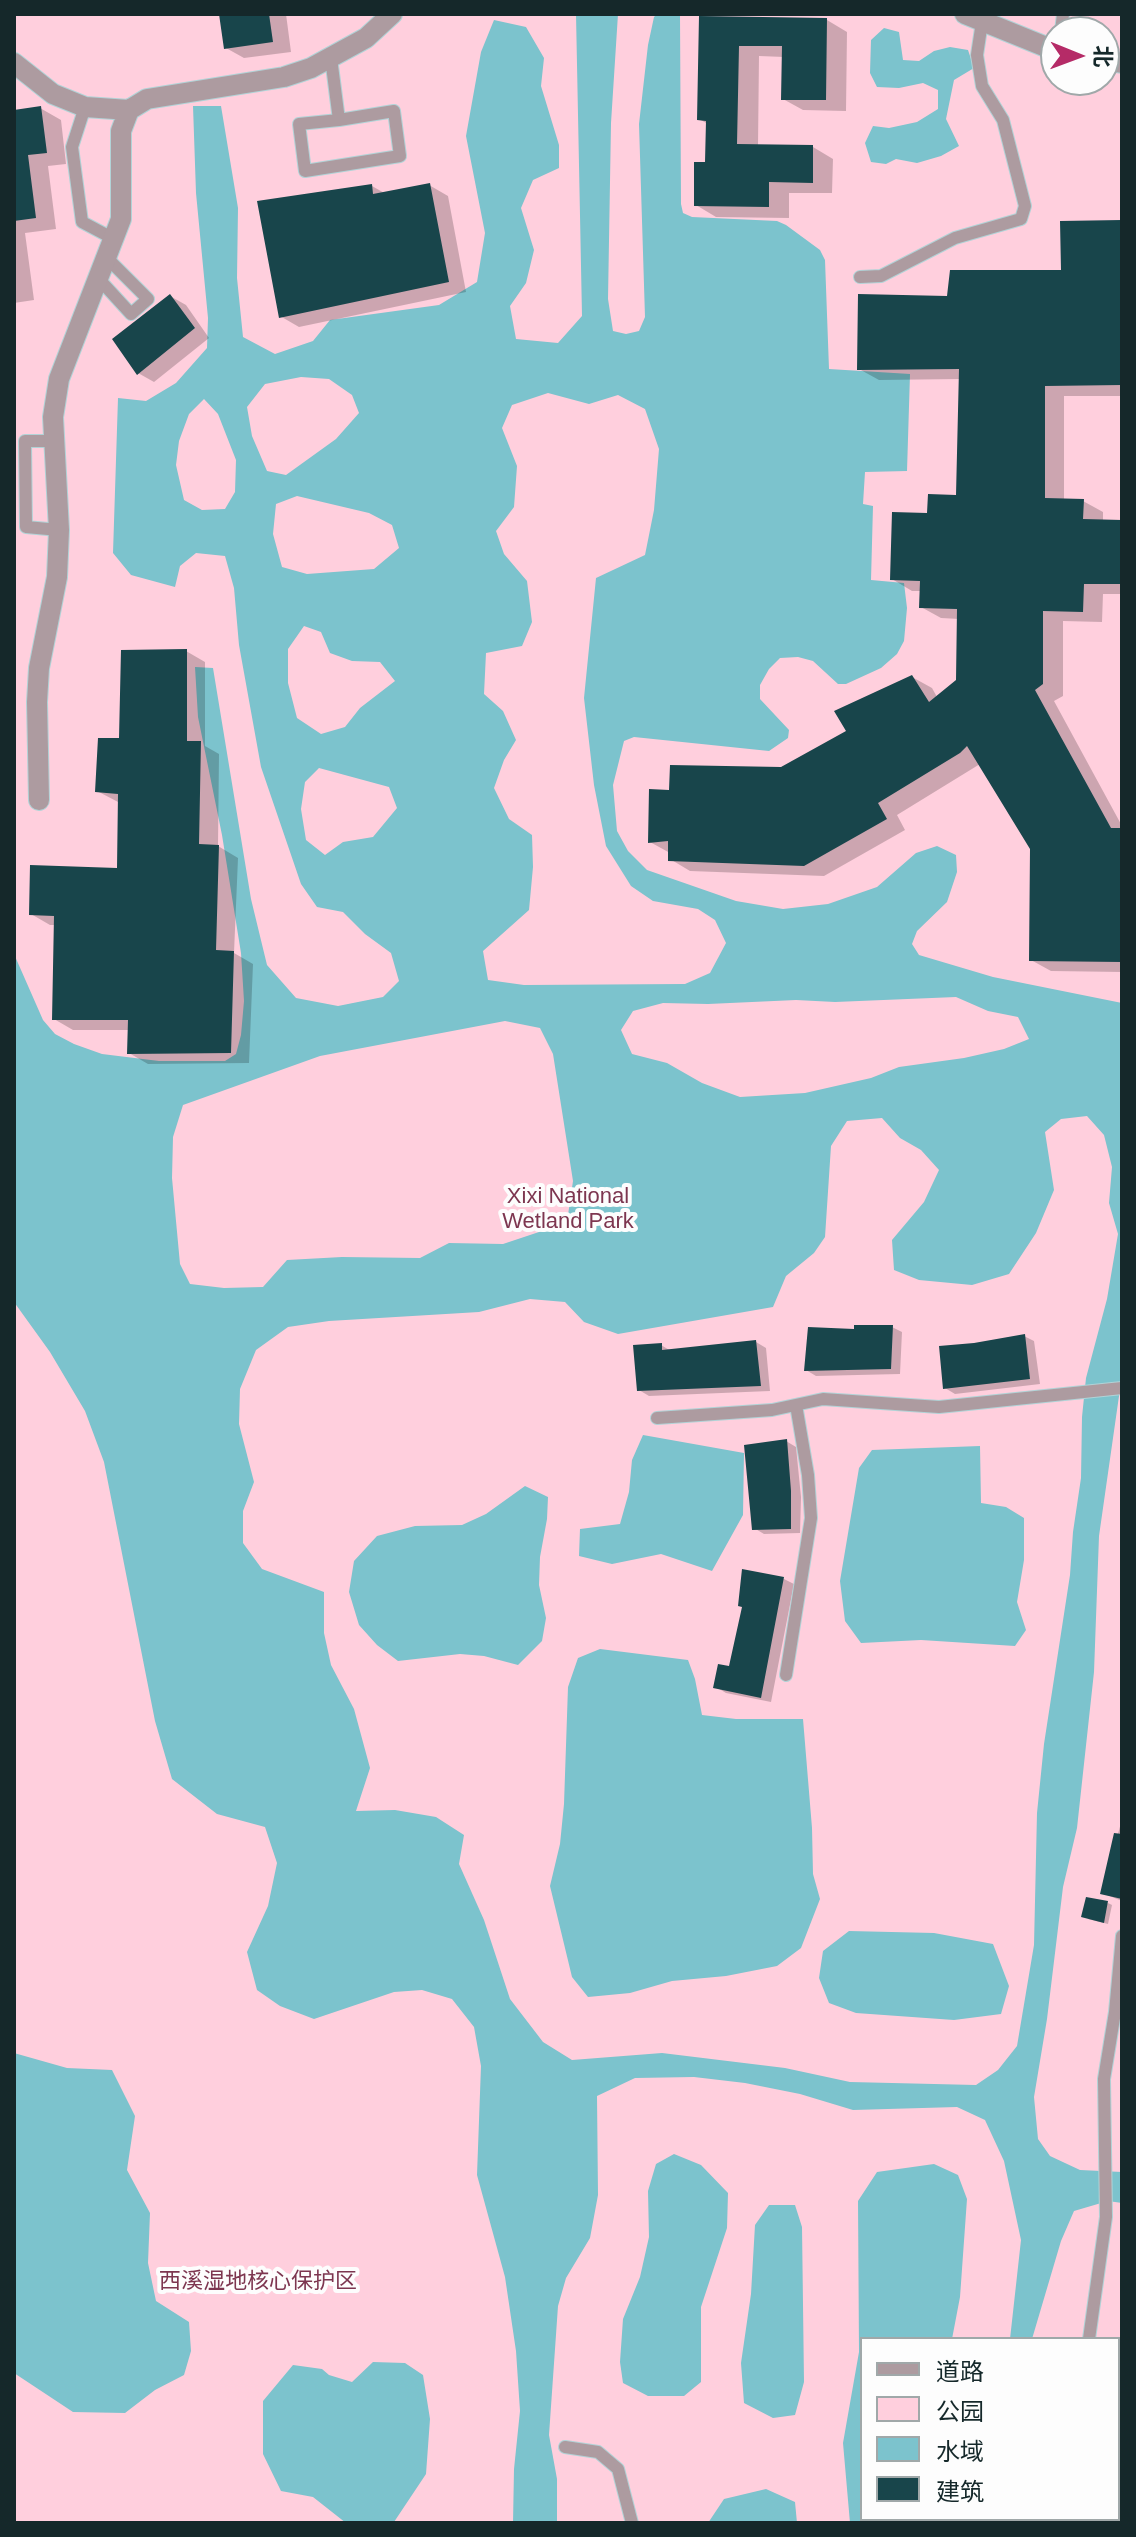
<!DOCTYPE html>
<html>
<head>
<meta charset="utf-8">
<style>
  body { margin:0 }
  #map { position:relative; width:1136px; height:2537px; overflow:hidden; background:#d3f8fd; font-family:Helvetica,"Noto Sans SC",sans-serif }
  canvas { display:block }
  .frame { position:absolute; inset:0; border:16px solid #15282a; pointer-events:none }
  .legend { position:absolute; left:860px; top:2337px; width:260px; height:184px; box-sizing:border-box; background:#fdfdfd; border:2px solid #a0a8a9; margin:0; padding:10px 14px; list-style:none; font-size:24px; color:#15282a }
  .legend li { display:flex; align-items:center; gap:16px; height:40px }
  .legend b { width:40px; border:2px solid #a0a8a9 }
  .north { position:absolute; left:1040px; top:16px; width:80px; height:80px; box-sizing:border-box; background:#fdfdfd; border:2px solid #a0a8a9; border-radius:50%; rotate:91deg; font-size:22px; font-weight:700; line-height:32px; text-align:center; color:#15282a }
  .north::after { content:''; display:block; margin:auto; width:28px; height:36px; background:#b52b67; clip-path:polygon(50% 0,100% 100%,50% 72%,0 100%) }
</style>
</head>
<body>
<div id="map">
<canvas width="1136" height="2537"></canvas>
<div class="frame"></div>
<ul class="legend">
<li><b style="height:10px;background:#ad9ba0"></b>道路</li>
<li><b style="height:22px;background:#ffcfdd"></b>公园</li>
<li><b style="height:22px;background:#7cc3cd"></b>水域</li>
<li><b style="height:22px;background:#18454b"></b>建筑</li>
</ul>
<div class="north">北</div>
</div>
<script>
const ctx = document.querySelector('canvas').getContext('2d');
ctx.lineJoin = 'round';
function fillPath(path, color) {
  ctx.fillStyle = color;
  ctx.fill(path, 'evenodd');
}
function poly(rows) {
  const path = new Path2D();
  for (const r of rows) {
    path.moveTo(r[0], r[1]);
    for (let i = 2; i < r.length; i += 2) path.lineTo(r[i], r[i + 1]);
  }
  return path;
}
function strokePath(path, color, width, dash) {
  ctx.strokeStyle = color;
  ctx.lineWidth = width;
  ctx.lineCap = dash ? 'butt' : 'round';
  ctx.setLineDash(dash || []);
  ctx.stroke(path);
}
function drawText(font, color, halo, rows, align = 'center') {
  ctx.font = font + ' Helvetica,"Noto Sans SC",sans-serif';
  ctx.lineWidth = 8;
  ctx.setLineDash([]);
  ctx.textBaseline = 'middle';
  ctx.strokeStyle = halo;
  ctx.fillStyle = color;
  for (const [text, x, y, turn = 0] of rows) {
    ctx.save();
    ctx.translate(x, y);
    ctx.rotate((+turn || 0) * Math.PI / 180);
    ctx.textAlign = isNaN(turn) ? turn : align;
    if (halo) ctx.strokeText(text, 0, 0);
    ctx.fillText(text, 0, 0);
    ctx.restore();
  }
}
fillPath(poly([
  [14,14,1122,14,1122,2523,14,2523],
  [1056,32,1104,32,1104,80,1056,80],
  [862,2339,1118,2339,1118,2519,862,2519]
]), '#ffcfdd');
fillPath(poly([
  [576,14,618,14,611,123,608,299,613,331,626,334,639,331,645,317,639,124,648,45,654,17,657,14,680,14,681,204,683,213,692,217,777,221,786,225,820,250,825,260,829,369,910,374,907,471,865,472,863,504,873,506,871,580,904,583,907,608,904,641,897,654,881,668,846,684,838,684,813,661,798,657,780,658,769,669,760,685,760,699,789,730,788,738,769,751,634,737,624,741,613,785,617,831,628,851,647,870,736,901,783,909,828,904,877,887,916,853,937,846,956,855,957,872,947,902,917,931,912,944,919,955,993,977,1122,1003,1122,1375,1099,1536,1094,1672,1077,1828,1063,1887,1047,2019,1034,2097,1038,2139,1050,2156,1080,2170,1122,2172,1122,2203,1108,2201,1074,2211,1061,2241,1032,2339,1010,2339,1021,2240,1004,2161,985,2120,957,2107,853,2110,800,2094,745,2083,694,2077,635,2078,597,2096,598,2195,590,2238,566,2278,558,2306,549,2435,557,2479,557,2523,513,2523,514,2469,520,2411,516,2351,505,2277,477,2175,481,2066,474,2027,452,1999,422,1990,394,1992,314,2019,280,2006,257,1990,247,1952,268,1906,277,1863,265,1827,217,1814,172,1779,155,1721,104,1462,85,1411,50,1352,14,1302,14,954,43,1020,55,1034,74,1044,102,1054,159,1061,225,1061,236,1054,241,1035,244,1001,241,953,222,835,198,717,195,667,213,668,251,899,267,965,296,998,338,1006,383,997,399,981,391,953,365,934,343,912,317,907,301,884,261,767,239,645,234,588,225,556,196,553,180,566,175,587,131,575,113,553,118,398,146,401,176,383,207,348,208,318,196,193,193,106,221,106,238,208,237,278,243,337,275,354,313,341,330,320,439,305,477,282,485,233,466,136,481,52,494,20,526,27,544,58,541,86,559,145,559,168,533,180,521,208,534,250,526,283,510,306,516,339,558,343,582,316],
  [301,377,329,379,352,395,359,413,336,439,286,475,267,471,252,436,247,407,265,384],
  [548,393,589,404,618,395,645,409,659,449,654,510,645,555,596,578,584,698,594,785,606,846,631,886,653,901,698,909,715,920,726,943,710,973,685,984,524,985,488,980,483,951,529,910,533,867,532,835,509,819,494,788,504,760,516,740,503,711,484,694,486,653,522,646,532,622,527,581,504,554,496,531,514,507,517,466,502,428,512,405],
  [204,399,218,414,236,460,235,492,225,509,202,510,184,500,176,465,179,441,189,414],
  [297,496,369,513,392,525,399,548,374,569,307,574,282,567,273,534,276,504],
  [304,626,321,632,330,653,352,661,380,662,395,681,360,708,345,727,321,734,297,718,288,683,288,649],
  [319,768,389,787,397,808,373,837,343,842,325,855,306,840,301,809,305,782],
  [956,997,988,1011,1018,1017,1029,1039,1004,1049,964,1058,899,1067,871,1078,805,1093,740,1097,702,1083,667,1063,632,1054,621,1030,633,1011,663,1003,708,1004,796,1000,835,1002],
  [505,1021,540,1028,553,1054,573,1181,568,1215,539,1232,503,1244,449,1243,420,1258,342,1257,287,1260,263,1287,224,1288,190,1284,180,1264,172,1178,173,1137,183,1105,320,1056],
  [1087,1116,1104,1135,1112,1167,1109,1203,1118,1234,1107,1299,1086,1378,1082,1417,1081,1478,1073,1532,1070,1575,1044,1744,1037,1813,1034,1945,1017,2046,998,2070,976,2085,850,2082,785,2068,662,2053,572,2060,543,2042,510,1999,484,1920,459,1864,464,1835,436,1817,395,1810,356,1811,370,1768,354,1709,331,1665,324,1633,324,1592,262,1569,243,1543,243,1511,254,1482,239,1424,240,1389,256,1350,288,1327,329,1321,479,1312,530,1299,565,1302,584,1322,618,1334,773,1307,786,1276,814,1253,825,1237,831,1146,847,1121,882,1118,900,1138,921,1150,939,1170,924,1202,892,1240,894,1270,919,1280,972,1285,1009,1274,1036,1233,1054,1190,1045,1132,1061,1119],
  [884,28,899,32,903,60,919,61,934,51,950,47,968,50,974,68,954,80,946,119,959,146,941,156,917,163,896,159,886,164,871,162,865,143,873,126,889,128,917,122,938,109,938,90,923,83,899,88,877,87,870,73,871,40],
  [643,1435,744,1453,743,1515,712,1571,661,1554,612,1564,579,1556,580,1529,620,1524,629,1492,632,1460],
  [980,1446,981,1503,1006,1507,1024,1518,1024,1560,1017,1602,1026,1630,1015,1646,921,1640,861,1643,845,1621,840,1581,859,1468,872,1450],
  [525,1486,548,1497,547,1519,540,1557,539,1585,546,1618,542,1641,518,1665,484,1656,460,1654,398,1661,377,1645,359,1625,349,1592,354,1561,377,1536,415,1526,462,1525,486,1514],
  [600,1649,688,1660,695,1679,702,1715,736,1719,803,1719,812,1828,813,1874,820,1899,801,1948,777,1966,726,1976,672,1981,630,1993,588,1997,572,1977,550,1886,560,1844,564,1804,568,1687,578,1658],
  [849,1931,934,1933,993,1944,1009,1986,1001,2014,954,2020,856,2013,829,2003,819,1978,823,1951],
  [14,2053,67,2068,112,2070,135,2116,127,2170,150,2213,148,2263,156,2301,189,2322,191,2351,184,2375,155,2390,125,2413,73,2412,14,2373],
  [674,2154,701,2165,728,2193,727,2228,701,2307,701,2382,684,2396,648,2396,623,2383,620,2362,623,2319,640,2277,649,2237,648,2191,656,2164],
  [934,2164,958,2175,967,2199,960,2297,952,2339,862,2339,862,2519,934,2519,933,2523,850,2523,843,2443,859,2352,858,2201,877,2172],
  [769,2205,795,2205,802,2227,804,2382,795,2415,773,2418,744,2403,741,2363,751,2294,755,2225],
  [373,2362,405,2363,423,2375,430,2419,426,2474,394,2522,346,2523,313,2497,281,2491,263,2454,263,2401,293,2365,322,2369,329,2375,352,2382],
  [766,2489,795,2502,797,2523,708,2523,724,2499]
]), '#7cc3cd');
fillPath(poly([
  [221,14,286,14,291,52,244,58,226,48],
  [701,18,827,20,847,32,846,111,803,110,783,99,784,57,759,56,758,146,813,147,833,159,832,193,789,193,789,218,716,217,696,205,707,164,708,124,699,119],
  [40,108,61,120,66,164,48,166,56,229,25,233,34,300,14,303,14,112],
  [429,185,448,196,466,292,299,327,280,316,372,186,386,194],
  [1122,222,1122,396,1064,396,1064,500,1083,501,1103,512,1103,522,1122,522,1122,594,1103,594,1102,622,1063,621,1063,696,1054,701,1122,826,1122,972,1051,971,1031,960,1032,849,980,764,897,815,905,830,824,876,690,871,670,859,670,853,650,842,671,792,781,769,849,732,912,677,932,688,937,697,958,681,959,619,941,618,921,607,922,591,912,591,892,579,929,515,958,497,961,379,879,380,859,369,949,299,1063,272],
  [170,296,186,305,209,338,154,382,138,373],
  [186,651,205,662,205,746,219,754,218,846,238,858,234,953,253,964,249,1063,148,1064,129,1053,130,1030,73,1030,54,1019,55,925,50,925,31,914,119,870,120,803,97,791,121,740],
  [892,1327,902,1332,900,1374,816,1376,806,1370,856,1331],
  [1024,1336,1034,1341,1040,1384,955,1394,945,1388,975,1345],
  [756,1342,766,1348,770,1391,649,1396,639,1390,661,1345,671,1351],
  [786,1441,796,1447,801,1497,800,1533,764,1534,754,1528],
  [744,1572,784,1579,794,1584,771,1702,726,1693,716,1687,731,1668,744,1607],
  [1122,1819,1122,1901,1102,1893],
  [1108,1903,1112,1905,1108,1924,1088,1919],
  [1122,2294,1122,2379,1120,2378],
  [1118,2513,1122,2513,1122,2523,1100,2523,1100,2519,1118,2519],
  [1019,2519,1078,2519,1077,2523,1018,2523]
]), '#0003');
fillPath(poly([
  [219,14,269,14,273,42,224,49],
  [699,16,827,18,826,100,781,100,782,46,739,46,737,144,813,145,813,183,769,182,769,207,694,206,694,162,705,162,706,121,697,120],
  [41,106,47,153,28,155,36,218,14,221,14,110],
  [430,183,449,282,279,318,257,201,372,184,373,194],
  [1122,220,1122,385,1045,386,1045,498,1084,499,1083,519,1122,520,1122,584,1084,584,1083,612,1043,611,1043,684,1035,690,1111,828,1122,828,1122,962,1029,961,1030,849,967,746,960,753,878,803,887,819,804,866,668,861,668,841,648,843,649,789,669,790,670,765,781,767,846,731,834,711,912,675,929,702,956,680,957,609,919,608,920,581,890,580,892,512,927,513,928,494,956,495,959,369,857,370,858,294,947,296,950,270,1061,270,1060,221],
  [170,294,195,328,137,375,112,339],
  [187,649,187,741,201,741,199,844,219,845,216,950,234,951,231,1053,127,1054,128,1020,52,1020,54,916,29,915,30,865,117,868,118,794,95,792,98,738,119,738,121,650],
  [854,1325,893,1325,891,1369,804,1371,808,1327,854,1329],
  [1025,1334,1030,1379,943,1389,939,1346,974,1343],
  [756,1340,761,1386,637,1391,633,1345,662,1343,662,1350],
  [787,1439,791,1491,791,1529,752,1530,744,1445],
  [742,1569,784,1577,761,1698,713,1688,718,1664,729,1666,742,1607,738,1606],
  [1114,1833,1122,1834,1122,1899,1100,1894],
  [1086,1897,1108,1901,1104,1923,1081,1917]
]), '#18454b');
const service = poly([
  [1061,32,1063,14],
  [331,58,339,120,394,111,400,156,305,171,299,124,339,120],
  [85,107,72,147,82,222,114,239],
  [860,277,881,276,955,238,1021,219,1025,206,1003,120,982,86,977,55,982,22],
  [98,278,131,314,148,299,107,258],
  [54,441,25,441,26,527,59,530],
  [657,1418,772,1410,823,1399,939,1407,1122,1388],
  [786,1675,811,1518,808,1475,796,1405],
  [1089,2339,1106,2217,1104,2079,1115,2012,1122,1936],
  [565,2447,598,2452,618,2469,632,2523],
  [1118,2465,1122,2465],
  [1072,2523,1073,2519]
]);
const minor = poly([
  [965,14,1056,51],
  [1104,60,1122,63],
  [14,63,53,94,85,107,129,110],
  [39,800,37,702,39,668,57,577,59,530,53,417,59,379,121,219,121,131,129,110,147,99,284,77,311,68,366,38,392,14]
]);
strokePath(service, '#b1d3d7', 14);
strokePath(minor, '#b1d3d7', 22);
strokePath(service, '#ad9ba0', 12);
strokePath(minor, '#ad9ba0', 20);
drawText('22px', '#7d3650', '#fdfdfd', [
  ["Xixi National",568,1197],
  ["Wetland Park",568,1222],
  ["西溪湿地核心保护区",258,2282]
]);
</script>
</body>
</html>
